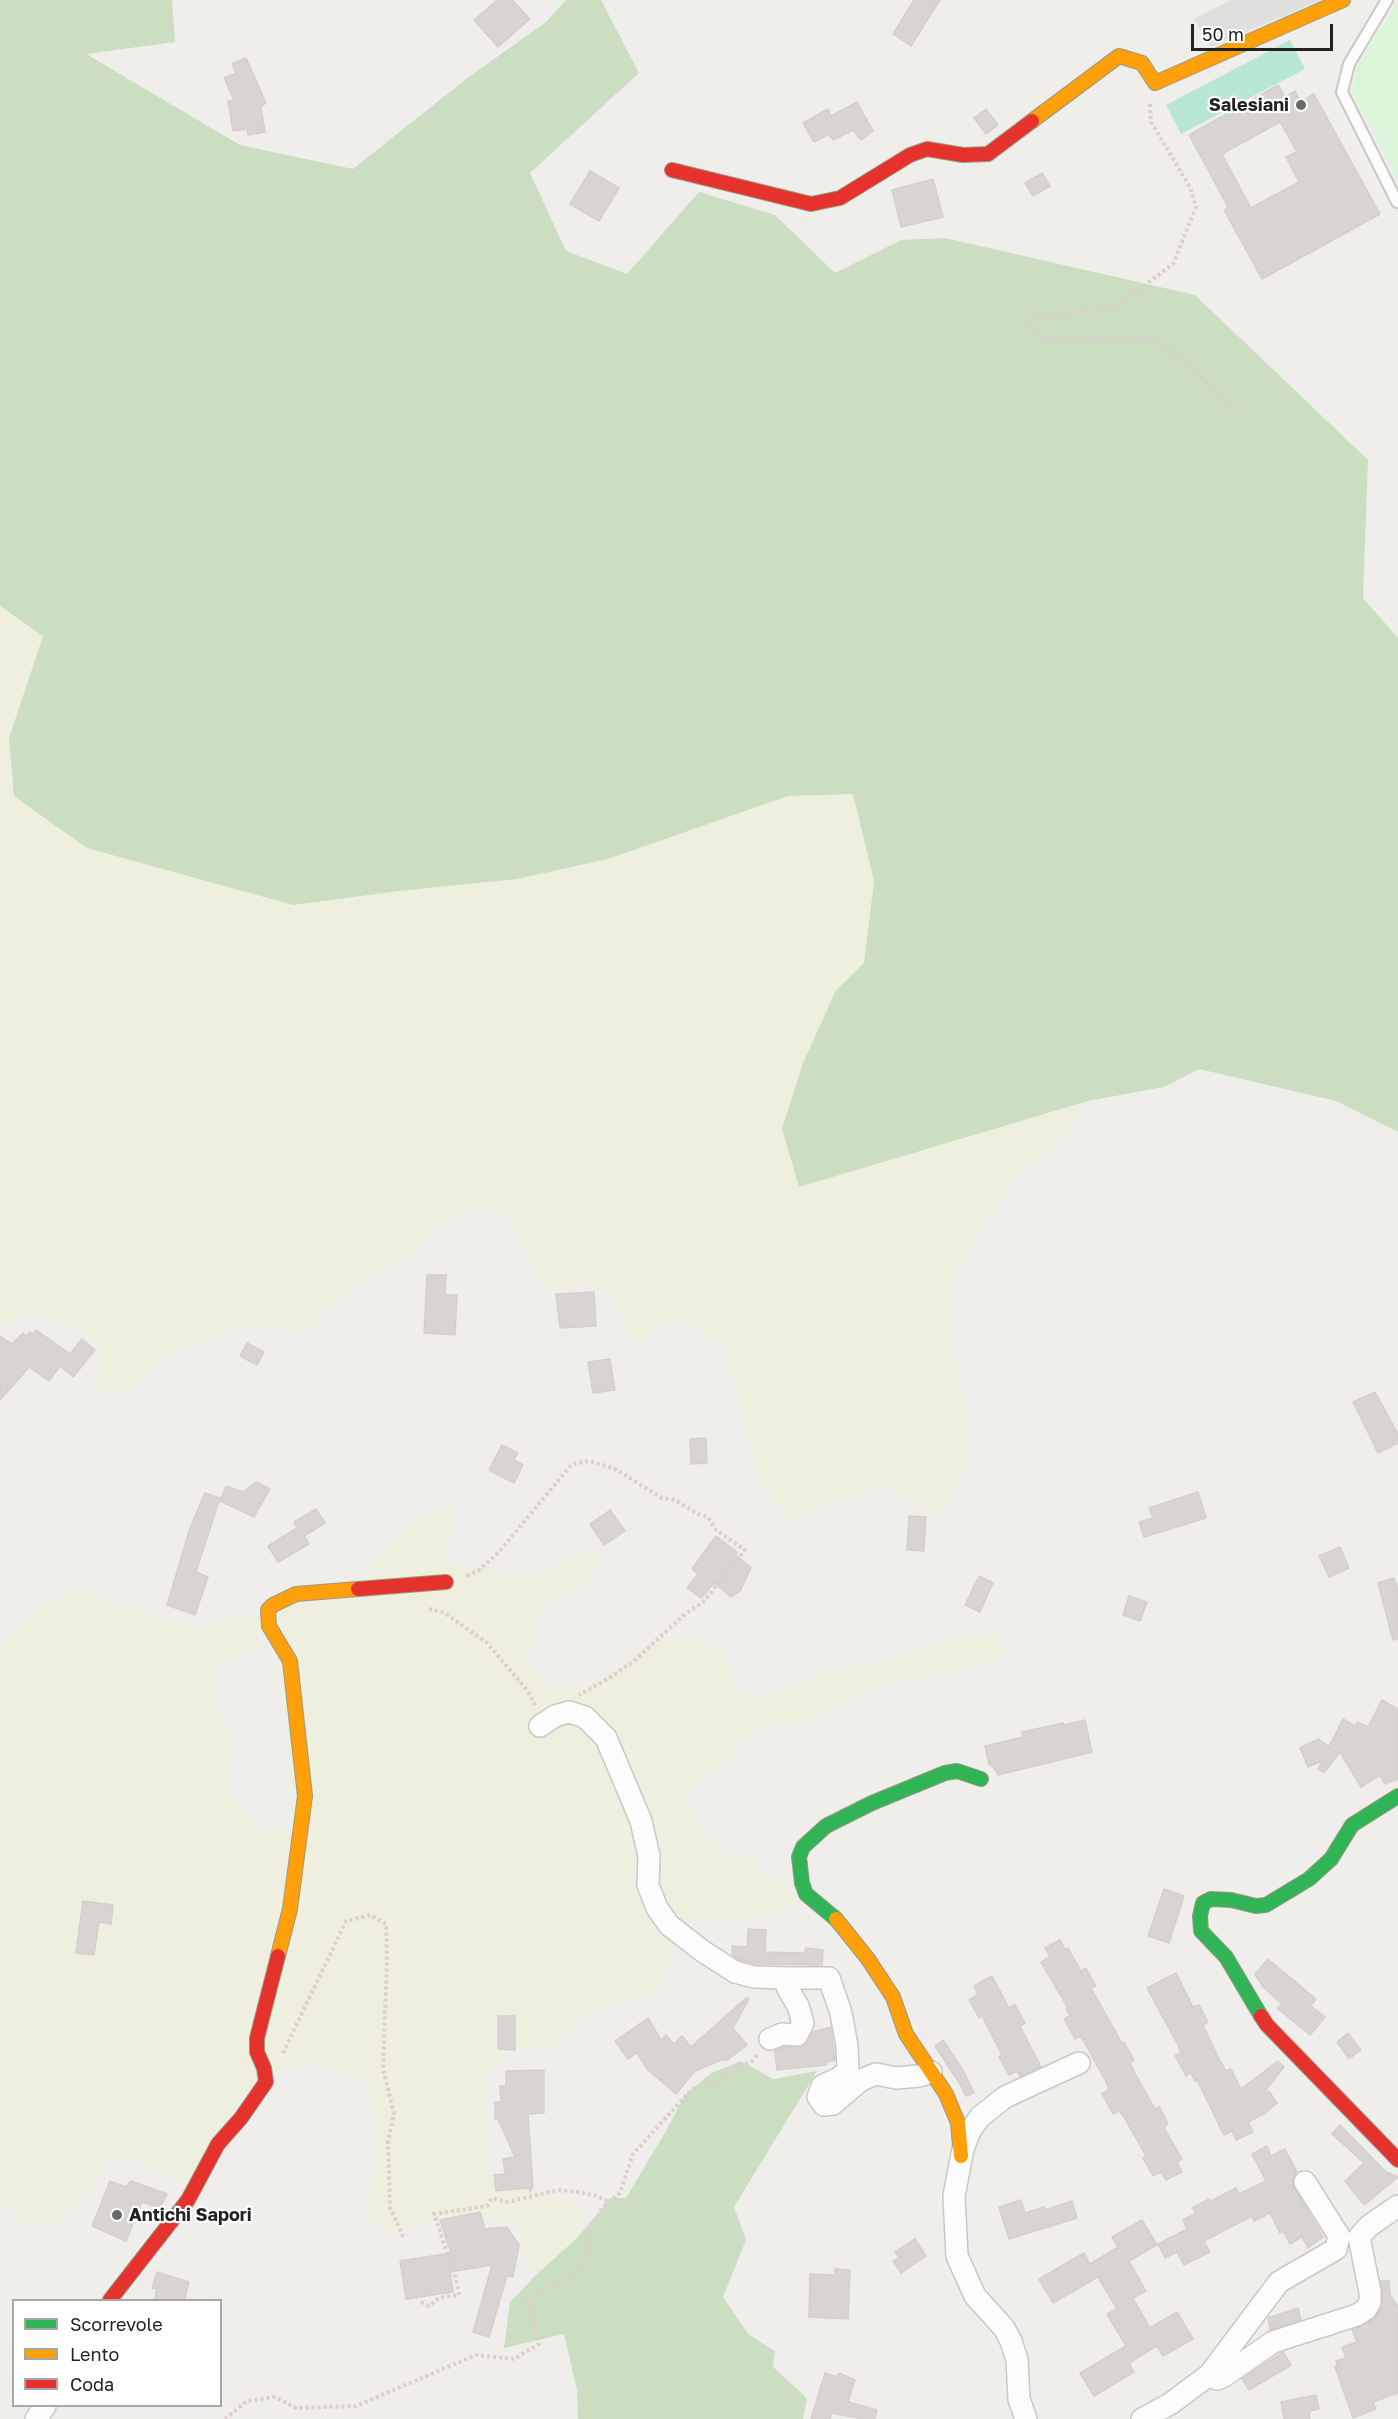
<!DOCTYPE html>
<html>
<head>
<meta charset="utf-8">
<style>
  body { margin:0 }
  #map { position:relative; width:1398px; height:2419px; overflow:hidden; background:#f0eeeb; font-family:"Golos Text",sans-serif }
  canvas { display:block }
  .legend { position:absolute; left:12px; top:2299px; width:210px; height:108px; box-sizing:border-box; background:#fff; border:2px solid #a7a7a7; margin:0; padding:8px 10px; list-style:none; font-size:18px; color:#222 }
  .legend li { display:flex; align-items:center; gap:12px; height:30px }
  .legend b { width:30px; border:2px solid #a7a7a7 }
  .scale { position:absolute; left:1191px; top:24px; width:142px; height:27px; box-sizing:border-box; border:3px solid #222; border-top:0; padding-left:8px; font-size:18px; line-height:21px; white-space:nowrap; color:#222; -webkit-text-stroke:4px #fff; paint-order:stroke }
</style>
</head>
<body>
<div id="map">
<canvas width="1398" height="2419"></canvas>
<ul class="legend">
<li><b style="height:8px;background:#30b455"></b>Scorrevole</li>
<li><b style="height:8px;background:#ff9f0a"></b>Lento</li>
<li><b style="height:8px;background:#e5322d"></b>Coda</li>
</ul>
<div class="scale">50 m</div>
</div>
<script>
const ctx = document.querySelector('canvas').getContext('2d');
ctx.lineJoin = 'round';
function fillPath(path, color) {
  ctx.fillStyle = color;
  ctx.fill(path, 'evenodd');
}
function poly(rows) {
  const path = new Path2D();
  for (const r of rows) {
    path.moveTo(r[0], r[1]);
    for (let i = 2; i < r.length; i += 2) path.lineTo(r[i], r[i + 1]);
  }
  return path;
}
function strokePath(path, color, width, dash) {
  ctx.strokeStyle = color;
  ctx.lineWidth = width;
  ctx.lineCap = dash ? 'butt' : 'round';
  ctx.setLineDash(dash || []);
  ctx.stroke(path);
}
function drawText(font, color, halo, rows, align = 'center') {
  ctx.font = font + ' "Golos Text",sans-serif';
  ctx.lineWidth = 4.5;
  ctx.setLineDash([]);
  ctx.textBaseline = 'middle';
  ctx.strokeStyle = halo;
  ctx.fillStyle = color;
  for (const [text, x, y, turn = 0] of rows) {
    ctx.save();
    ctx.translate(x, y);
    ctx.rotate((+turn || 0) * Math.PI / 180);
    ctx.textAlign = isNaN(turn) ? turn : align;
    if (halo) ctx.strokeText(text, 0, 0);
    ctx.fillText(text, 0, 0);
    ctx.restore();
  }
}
fillPath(poly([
  [0,606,43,636,9,738,293,905,608,859,788,796,853,794,874,881,864,963,836,990,803,1063,782,1129,799,1186,1088,1101,1058,1144,1015,1178,957,1269,950,1322,972,1454,959,1478,952,1504,929,1515,883,1485,786,1520,759,1476,725,1349,682,1320,657,1326,635,1343,622,1321,616,1294,592,1281,569,1291,544,1289,507,1221,484,1208,456,1215,433,1228,419,1250,348,1290,327,1308,312,1330,287,1332,262,1324,235,1326,158,1360,120,1395,94,1393,101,1351,69,1323,43,1316,18,1315,0,1333],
  [454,1508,455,1521,444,1545,447,1558,460,1566,488,1566,513,1580,540,1574,588,1548,598,1558,598,1572,589,1583,551,1598,541,1608,537,1634,528,1658,532,1671,555,1687,570,1690,598,1680,622,1666,631,1654,658,1642,686,1637,699,1638,712,1644,722,1653,730,1665,737,1692,763,1697,840,1668,894,1658,947,1640,973,1635,999,1637,1003,1650,994,1660,982,1665,865,1689,807,1723,766,1725,743,1741,728,1763,693,1783,688,1796,692,1810,714,1845,724,1855,748,1856,768,1878,792,1891,795,1903,772,1916,692,1921,682,1930,675,1956,666,1966,658,1991,646,1998,595,2009,583,2015,558,2045,516,2049,486,2074,484,2109,490,2177,496,2189,537,2189,583,2208,575,2240,537,2274,529,2269,520,2230,485,2215,446,2214,396,2232,383,2233,373,2224,367,2213,367,2200,377,2161,373,2107,370,2095,362,2082,339,2069,326,2066,282,2067,247,2089,190,2187,139,2161,106,2158,98,2183,71,2212,49,2226,24,2223,6,2206,0,2203,0,1643,5,1641,43,1606,67,1594,92,1589,113,1609,140,1610,198,1629,211,1630,234,1615,260,1617,256,1643,247,1654,224,1665,215,1674,212,1688,232,1742,234,1764,225,1766,229,1790,254,1827,267,1830,294,1827,277,1622,283,1608,354,1589,417,1517]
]), '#efefdf');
fillPath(poly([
  [0,0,172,0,175,42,86,54,240,145,353,169,466,79,546,22,566,0,601,0,639,73,530,173,566,251,627,274,699,192,775,215,835,273,901,240,945,238,1195,295,1368,460,1363,598,1398,638,1398,1132,1336,1101,1199,1069,1164,1087,1088,1101,799,1187,782,1129,803,1063,836,990,864,963,874,881,853,794,788,796,608,859,517,879,399,891,293,905,87,848,14,796,9,738,43,636,0,606],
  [741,2061,773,2079,817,2071,734,2207,746,2240,723,2297,748,2334,775,2351,773,2367,807,2398,803,2419,578,2419,577,2390,564,2334,504,2348,510,2302,537,2274,575,2240,611,2198,626,2198,666,2131,685,2095,711,2073]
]), '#cbdec1');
fillPath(poly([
  [1396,3,1398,6,1398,180,1352,92,1357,68]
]), '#daf5da');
fillPath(poly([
  [1290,40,1305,69,1181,134,1166,105]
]), '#b7e6d2');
fillPath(poly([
  [1231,0,1321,0,1211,47,1194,19]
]), '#e0dfde');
const building = poly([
  [497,0,512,0,530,19,498,47,474,20,497,0],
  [914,0,940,0,911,46,893,34,914,0],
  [246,58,266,103,261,106,265,132,248,135,247,129,233,131,228,101,234,100,224,78,236,73,232,64,246,58],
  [1278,85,1285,97,1295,91,1301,102,1314,94,1380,214,1262,279,1224,210,1228,207,1189,135,1278,85],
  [1280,122,1297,152,1286,157,1299,182,1251,208,1222,154,1280,122],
  [857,102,873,131,861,140,853,130,833,140,829,134,814,142,803,123,828,109,831,116,857,102],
  [986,109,998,125,986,134,974,118,986,109],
  [590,171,619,188,599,221,570,204,590,171],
  [1042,173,1050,186,1033,196,1025,183,1042,173],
  [933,179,943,217,901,227,892,190,933,179],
  [427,1275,446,1275,445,1295,457,1295,455,1335,424,1333,427,1275],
  [594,1292,596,1326,560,1328,556,1294,594,1292],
  [36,1330,70,1354,82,1339,95,1350,73,1377,60,1366,49,1381,29,1367,0,1400,0,1336,12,1344,23,1333,27,1336,30,1332,33,1334,36,1330],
  [247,1343,264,1352,257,1365,240,1356,247,1343],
  [610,1359,615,1390,593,1393,588,1362,610,1359],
  [1375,1392,1398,1434,1398,1443,1378,1453,1353,1402,1375,1392],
  [706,1438,707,1463,691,1464,690,1439,706,1438],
  [502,1445,518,1453,514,1460,523,1465,514,1483,489,1470,502,1445],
  [256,1482,270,1489,254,1517,220,1501,226,1486,243,1492,256,1482],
  [1198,1492,1206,1518,1144,1537,1139,1522,1153,1518,1149,1508,1198,1492],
  [205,1493,220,1498,196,1572,208,1577,195,1615,167,1605,190,1528,205,1493],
  [316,1509,325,1523,304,1536,309,1544,278,1562,268,1546,297,1528,294,1522,316,1509],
  [610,1510,625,1531,604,1545,590,1524,610,1510],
  [909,1516,926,1517,924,1551,907,1550,909,1516],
  [716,1536,737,1552,735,1554,751,1568,740,1591,731,1597,714,1583,701,1598,687,1588,698,1574,692,1569,716,1536],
  [1340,1547,1349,1568,1329,1577,1319,1556,1340,1547],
  [979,1576,993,1583,980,1612,965,1605,979,1576],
  [1394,1578,1398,1591,1398,1639,1393,1640,1378,1583,1394,1578],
  [1129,1596,1147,1602,1140,1621,1123,1615,1129,1596],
  [1382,1700,1398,1709,1398,1779,1385,1784,1380,1775,1361,1787,1340,1752,1324,1773,1318,1769,1322,1761,1308,1767,1300,1748,1319,1739,1329,1747,1343,1719,1355,1726,1358,1722,1368,1727,1382,1700],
  [1085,1720,1092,1752,998,1775,994,1768,989,1764,985,1746,1023,1737,1022,1732,1063,1723,1064,1725,1085,1720],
  [1164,1889,1184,1896,1169,1943,1148,1936,1164,1889],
  [83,1901,113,1905,111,1924,99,1922,94,1955,76,1953,83,1901],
  [748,1929,766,1930,765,1952,805,1953,806,1948,823,1950,822,1965,756,1964,740,1960,732,1955,732,1946,747,1947,748,1929],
  [1060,1940,1065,1949,1068,1948,1081,1971,1086,1968,1096,1986,1091,1988,1122,2043,1124,2042,1134,2060,1130,2063,1137,2077,1155,2109,1159,2106,1168,2124,1164,2128,1182,2159,1177,2162,1182,2172,1166,2180,1161,2172,1153,2176,1143,2158,1146,2156,1124,2117,1119,2111,1113,2114,1102,2094,1109,2090,1106,2082,1085,2043,1080,2036,1075,2039,1064,2019,1070,2016,1066,2009,1068,2008,1041,1962,1050,1957,1045,1948,1060,1940],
  [1268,1959,1316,1999,1311,2006,1325,2017,1310,2035,1277,2008,1282,2004,1263,1987,1255,1974,1268,1959],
  [1176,1973,1193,2007,1199,2005,1208,2022,1203,2025,1218,2057,1226,2071,1231,2069,1241,2089,1278,2061,1284,2067,1265,2091,1267,2093,1269,2091,1277,2103,1265,2113,1248,2122,1253,2132,1236,2140,1232,2131,1224,2135,1197,2080,1195,2081,1191,2073,1186,2076,1175,2056,1181,2053,1178,2045,1147,1988,1176,1973],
  [992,1976,1009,2008,1015,2005,1025,2023,1020,2026,1041,2067,1020,2076,1017,2071,1009,2075,999,2057,1002,2055,982,2016,979,2018,969,2000,978,1995,974,1986,992,1976],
  [747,1997,749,1999,733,2028,747,2045,726,2061,724,2059,695,2071,676,2094,648,2070,637,2053,628,2059,615,2041,648,2018,661,2040,666,2035,674,2044,682,2036,691,2047,747,1997],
  [498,2016,515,2016,515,2050,498,2049,498,2016],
  [831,2027,835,2060,826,2062,826,2065,777,2070,775,2051,784,2047,803,2046,813,2032,831,2027],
  [1348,2033,1361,2050,1349,2059,1337,2042,1348,2033],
  [943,2040,963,2070,974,2093,966,2096,960,2084,935,2046,943,2040],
  [544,2070,544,2113,528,2114,533,2187,530,2192,529,2188,496,2191,494,2175,505,2174,503,2159,515,2157,498,2119,495,2119,495,2102,501,2102,500,2086,506,2086,506,2071,544,2070],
  [1340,2125,1386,2172,1398,2177,1364,2205,1345,2181,1364,2163,1332,2134,1340,2125],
  [1267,2146,1271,2156,1285,2149,1297,2172,1292,2182,1294,2188,1323,2237,1308,2248,1302,2237,1290,2244,1283,2231,1280,2233,1270,2213,1254,2221,1252,2216,1204,2241,1210,2252,1184,2265,1177,2252,1165,2258,1158,2244,1187,2229,1183,2220,1196,2213,1192,2208,1209,2199,1211,2201,1236,2188,1239,2194,1266,2181,1252,2154,1267,2146],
  [110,2181,126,2187,131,2181,167,2194,160,2208,142,2202,126,2241,92,2226,110,2181],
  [1021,2200,1025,2213,1044,2207,1045,2210,1072,2201,1077,2218,1009,2239,999,2207,1021,2200],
  [480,2212,485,2229,507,2227,519,2245,513,2277,507,2276,489,2337,473,2332,492,2265,450,2272,453,2292,406,2299,400,2261,451,2253,440,2220,480,2212],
  [1142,2220,1157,2245,1129,2261,1146,2291,1133,2298,1150,2328,1177,2312,1193,2339,1163,2356,1157,2346,1129,2363,1134,2372,1094,2396,1080,2373,1126,2346,1107,2314,1117,2309,1098,2277,1053,2303,1039,2279,1084,2253,1090,2264,1118,2247,1112,2237,1142,2220],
  [915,2239,926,2256,901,2273,893,2261,899,2257,895,2252,915,2239],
  [835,2269,850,2270,848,2319,809,2317,810,2274,835,2275,835,2269],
  [157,2272,189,2282,184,2301,154,2301,157,2289,152,2288,157,2272],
  [1381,2281,1389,2281,1390,2295,1398,2307,1398,2393,1373,2402,1376,2409,1353,2418,1335,2367,1337,2366,1336,2361,1346,2358,1342,2347,1357,2342,1352,2330,1373,2320,1381,2308,1383,2292,1381,2281],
  [1298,2308,1301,2320,1270,2330,1268,2318,1298,2308],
  [1283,2352,1291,2365,1249,2390,1242,2379,1283,2352],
  [825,2373,837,2377,839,2373,855,2380,848,2402,877,2410,875,2419,862,2419,832,2413,830,2419,811,2419,825,2373],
  [1316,2395,1319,2409,1309,2411,1310,2419,1284,2419,1281,2402,1316,2395]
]);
fillPath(building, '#d7d4d2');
strokePath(building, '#d3d0cc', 1.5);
const lane = poly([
  [1387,0,1349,64,1342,92,1397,202]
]);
const street = poly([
  [540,1726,555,1716,569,1712,585,1717,606,1738,641,1821,649,1856,648,1885,657,1908,669,1925,701,1950,735,1972,754,1977,786,1978],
  [770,2039,782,2034,797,2035,803,2023,798,2006,787,1987,786,1978,829,1978,841,2013,847,2046,848,2070,839,2078,822,2086,818,2097,824,2105,833,2104,861,2080,876,2074,896,2078,919,2076,931,2072],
  [1209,2375,1217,2379,1224,2376,1273,2342,1357,2315,1366,2309,1370,2302,1370,2292,1359,2237,1369,2226,1398,2206],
  [36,2419,45,2406],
  [1026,2419,1019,2399,1017,2360,1011,2341,1004,2328,975,2296,957,2256,954,2196,963,2149,970,2131,980,2117,1005,2097,1079,2063],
  [1142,2419,1170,2404,1209,2375,1279,2282,1336,2249,1339,2236,1305,2182]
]);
const fast = poly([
  [836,1919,806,1894,802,1883,799,1857,803,1847,826,1826,872,1803,945,1773,957,1771,981,1779],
  [1261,2016,1226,1957,1201,1931,1200,1916,1203,1903,1211,1899,1231,1900,1256,1906,1266,1905,1309,1879,1331,1859,1352,1825,1398,1796]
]);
const slow = poly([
  [1032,121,1119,56,1142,63,1155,83,1343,0],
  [836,1919,868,1959,893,1997,906,2034,946,2094,958,2123,961,2156],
  [278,1956,290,1909,305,1796,290,1661,269,1626,268,1610,273,1605,296,1594,358,1589]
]);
const jam = poly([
  [672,170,811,204,840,198,910,155,927,149,963,155,988,154,1032,121],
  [358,1589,446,1582],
  [1261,2016,1267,2025,1398,2160],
  [110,2300,188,2200,218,2144,241,2118,266,2082,264,2068,257,2052,257,2038,278,1956]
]);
strokePath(lane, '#c9c8c7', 14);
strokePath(street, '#c9c8c7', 24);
strokePath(fast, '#999a82', 16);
strokePath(slow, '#999a82', 16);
strokePath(jam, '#999a82', 16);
strokePath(poly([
  [1150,104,1151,122,1190,187,1196,207,1173,264,1116,307,1028,320,1038,339,1159,341,1237,410],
  [467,1576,479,1570,499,1552,572,1464,590,1461,615,1469,662,1498,675,1500,698,1514,708,1517,716,1530,745,1550,703,1602,684,1615,634,1661,606,1680,579,1695],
  [429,1609,445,1613,487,1643,527,1690,536,1706],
  [283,2053,346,1921,370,1915,386,1924,387,1962,383,2068,394,2114,388,2142,390,2207,404,2239],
  [421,2302,429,2306,439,2298,459,2295,456,2279,434,2214,487,2206,492,2198,507,2202,558,2190,579,2192,597,2196,609,2202],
  [225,2419,247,2401,275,2397,296,2408,356,2406,476,2355,514,2359,539,2344,527,2298,572,2277,587,2258,587,2236,602,2208,620,2193,633,2154,692,2089,719,2082,733,2069,752,2061,758,2054]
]), '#dccecd', 4, [3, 3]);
strokePath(lane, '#fdfcfc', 10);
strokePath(street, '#fdfcfc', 21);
strokePath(fast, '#30b455', 14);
strokePath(slow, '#ff9f0a', 14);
strokePath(jam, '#e5322d', 14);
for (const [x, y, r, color] of [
  [1301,105,6,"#6a6968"],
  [117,2215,6,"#6a6968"]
]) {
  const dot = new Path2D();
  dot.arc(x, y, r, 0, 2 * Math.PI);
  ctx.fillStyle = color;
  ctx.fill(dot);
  strokePath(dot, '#fff', 2);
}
drawText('bold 18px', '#222', '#fff', [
  ["Salesiani",1289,105],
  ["Antichi Sapori",129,2215,"left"]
], 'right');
</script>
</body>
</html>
